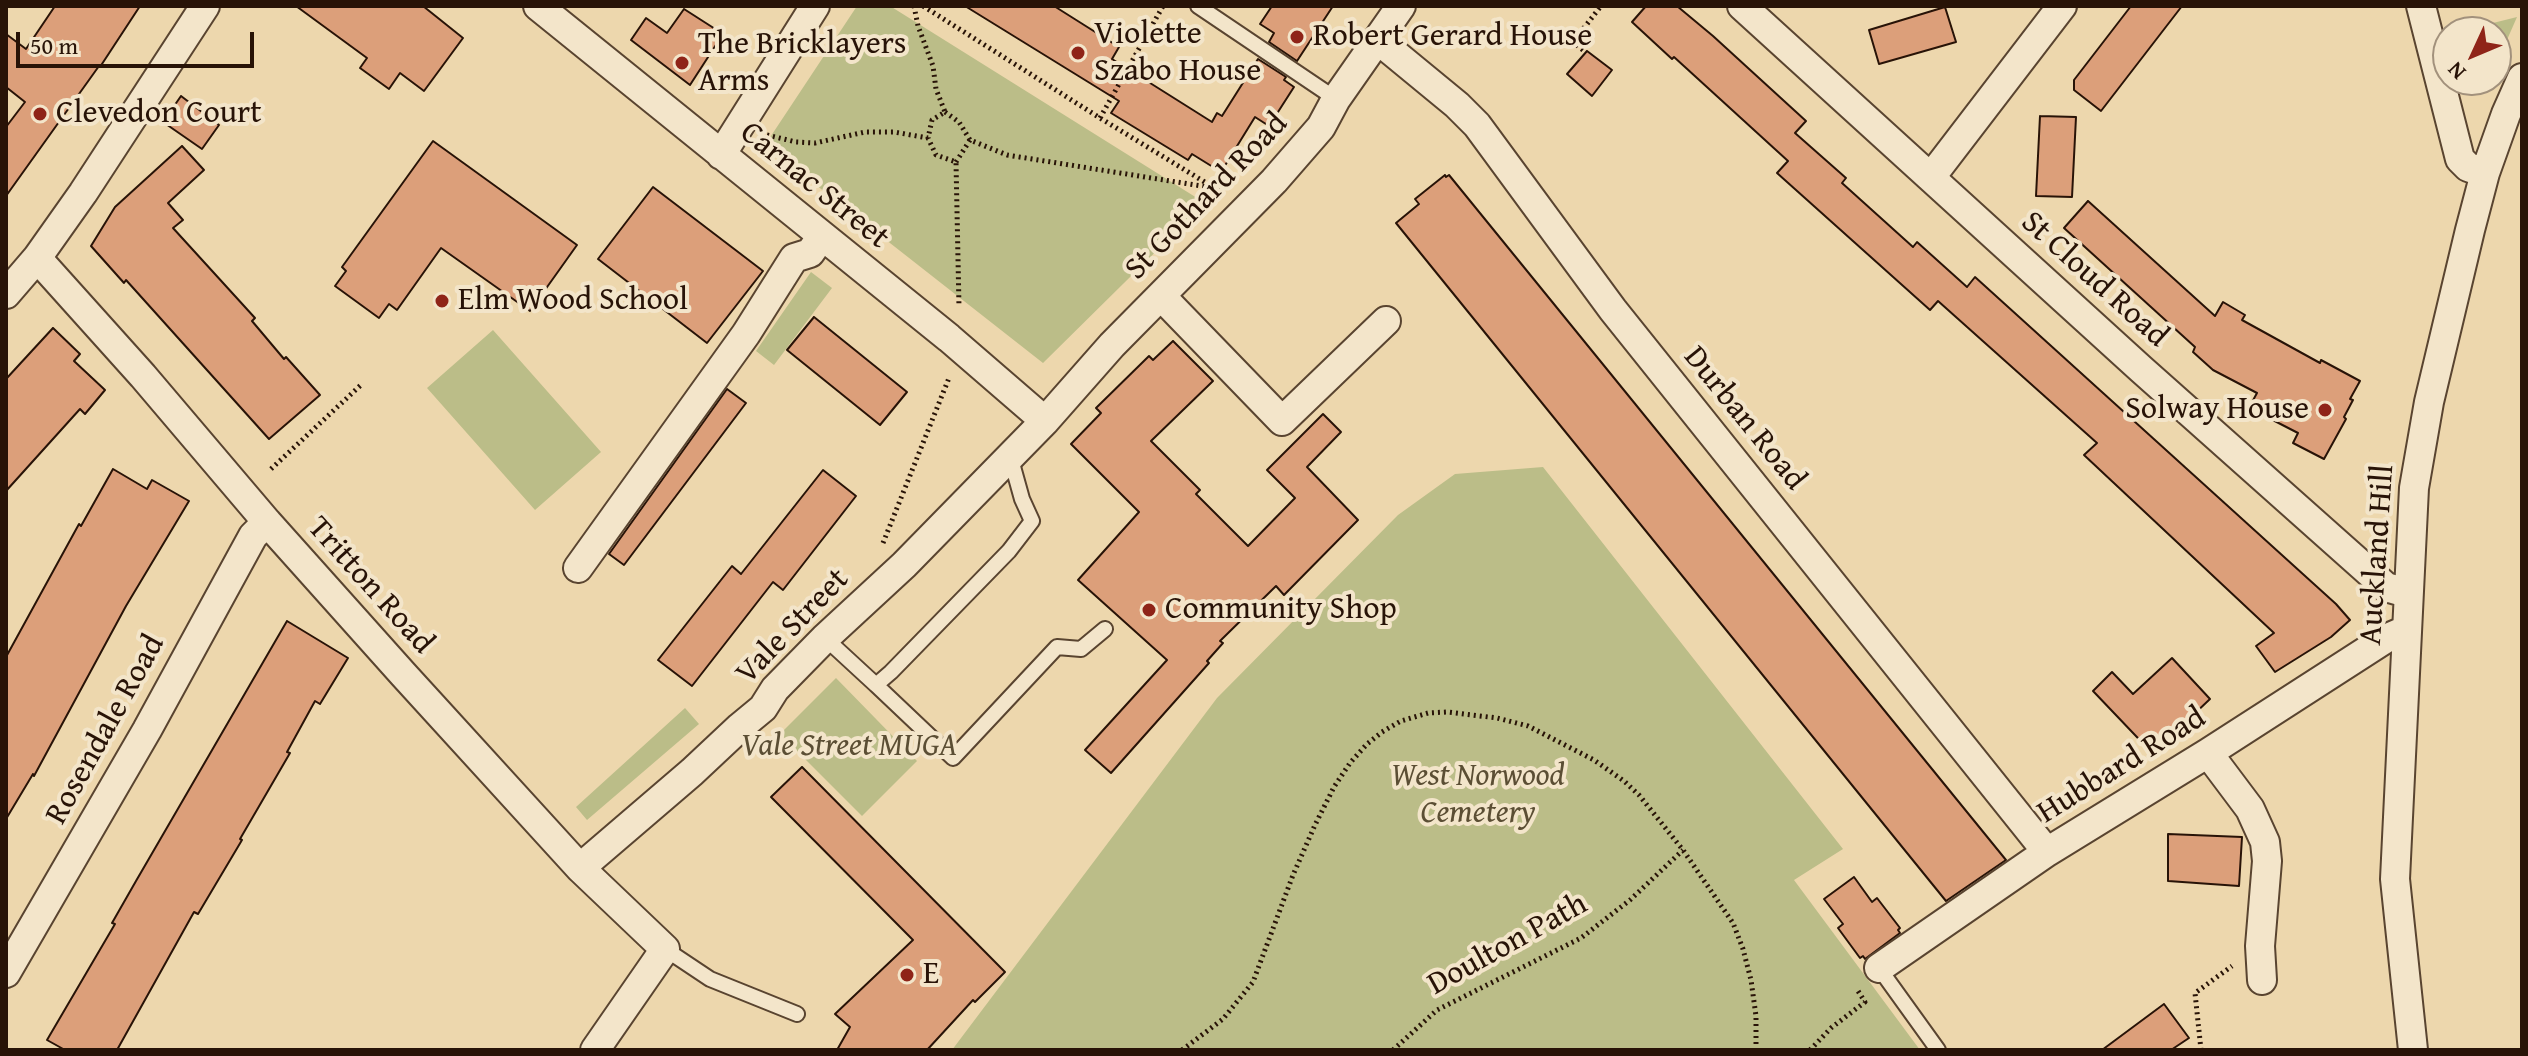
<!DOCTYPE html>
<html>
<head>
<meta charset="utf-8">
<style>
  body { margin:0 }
  #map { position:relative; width:2528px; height:1056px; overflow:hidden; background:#edd7ad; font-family:"Gentium Book Plus",serif }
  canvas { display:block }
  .frame { position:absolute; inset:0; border:8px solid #281307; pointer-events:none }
  .north { position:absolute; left:2432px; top:16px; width:80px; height:80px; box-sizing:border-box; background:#f3e5ca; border:2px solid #a2917c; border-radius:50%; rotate:226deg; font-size:22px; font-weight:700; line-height:32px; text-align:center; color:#281307 }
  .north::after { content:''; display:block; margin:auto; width:28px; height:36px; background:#8f2418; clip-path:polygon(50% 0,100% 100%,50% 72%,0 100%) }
  .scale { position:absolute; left:16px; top:32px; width:238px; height:36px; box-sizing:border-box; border:4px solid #281307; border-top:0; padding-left:10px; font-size:24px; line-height:28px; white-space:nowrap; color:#281307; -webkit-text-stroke:6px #f3e5ca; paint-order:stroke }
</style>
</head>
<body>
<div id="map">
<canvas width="2528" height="1056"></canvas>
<div class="frame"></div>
<div class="north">N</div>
<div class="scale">50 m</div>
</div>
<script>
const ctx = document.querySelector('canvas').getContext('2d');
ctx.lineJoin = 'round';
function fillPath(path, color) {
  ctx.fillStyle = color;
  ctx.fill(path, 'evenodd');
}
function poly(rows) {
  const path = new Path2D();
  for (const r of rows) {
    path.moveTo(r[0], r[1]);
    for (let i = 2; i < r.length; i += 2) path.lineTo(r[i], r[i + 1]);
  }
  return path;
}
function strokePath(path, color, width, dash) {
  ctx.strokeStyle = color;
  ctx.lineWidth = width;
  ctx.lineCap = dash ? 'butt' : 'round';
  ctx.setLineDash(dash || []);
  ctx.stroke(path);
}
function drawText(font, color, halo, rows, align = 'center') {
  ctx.font = font + ' "Gentium Book Plus",serif';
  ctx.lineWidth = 8;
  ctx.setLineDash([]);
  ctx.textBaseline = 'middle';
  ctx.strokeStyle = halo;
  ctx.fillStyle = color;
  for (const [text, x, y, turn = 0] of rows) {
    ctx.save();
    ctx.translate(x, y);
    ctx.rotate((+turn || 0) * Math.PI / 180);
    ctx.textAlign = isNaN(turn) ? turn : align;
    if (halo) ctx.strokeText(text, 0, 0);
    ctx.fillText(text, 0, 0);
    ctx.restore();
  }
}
fillPath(poly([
  [857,6,890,6,1205,203,1043,363,765,145],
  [2517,17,2496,65,2496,32,2466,32,2465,30],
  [811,272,832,288,774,365,756,351],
  [493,330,601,452,535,510,427,388],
  [1543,467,1843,849,1794,880,1920,1050,952,1050,1217,698,1398,515,1455,474],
  [836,678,917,761,862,816,780,734],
  [685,708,699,724,587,820,576,807]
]), '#bbbd88');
const building = poly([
  [55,6,140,6,100,67,99,66,6,196,6,127,25,102,6,87,6,34,26,49,55,6],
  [296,6,423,6,463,38,424,91,400,73,389,89,360,68,367,58,296,6],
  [965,6,1054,6,1119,47,1112,59,1212,122,1217,113,1222,116,1258,59,1286,77,1284,80,1294,87,1269,126,1255,117,1221,172,1192,154,1188,160,1111,113,1119,101,965,6],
  [1272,6,1333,6,1297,61,1269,42,1274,33,1260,24,1272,6],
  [1646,6,1677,6,1713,36,1806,121,1795,133,1846,178,1842,183,1913,247,1917,242,1967,287,1975,277,2336,604,2350,620,2331,637,2275,672,2256,646,2274,633,2084,455,2097,443,1938,301,1930,310,1777,173,1788,161,1674,57,1672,59,1632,22,1646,6],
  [2131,6,2182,6,2101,111,2074,90,2074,80,2131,6],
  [1945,7,1956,42,1879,64,1869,30,1945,7],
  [684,9,723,34,690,85,631,40,646,18,667,33,684,9],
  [1587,51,1612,70,1592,96,1567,74,1587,51],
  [181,96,219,125,202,149,163,122,181,96],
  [2040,116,2076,117,2072,197,2036,196,2040,116],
  [433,141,577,245,530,311,441,248,397,310,389,304,379,318,335,286,346,271,342,267,433,141],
  [182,146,204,170,168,203,183,220,173,228,255,318,252,321,284,359,286,357,320,395,269,439,126,280,124,283,91,246,115,207,182,146],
  [1445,175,1446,177,1449,175,2006,860,1946,901,1396,223,1419,204,1415,199,1445,175],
  [653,187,763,271,707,343,598,259,653,187],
  [2088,201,2215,316,2223,302,2245,315,2242,320,2320,363,2321,360,2360,381,2350,399,2353,400,2344,417,2346,419,2324,459,2293,443,2298,433,2263,415,2265,412,2251,404,2257,393,2213,370,2193,352,2195,347,2064,228,2088,201],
  [814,317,907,392,880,425,787,350,814,317],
  [53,328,80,354,74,361,105,390,85,414,80,409,6,491,6,379,53,328],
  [1173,341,1213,381,1151,441,1200,490,1196,494,1248,546,1295,498,1267,470,1323,414,1341,432,1307,467,1358,520,1284,595,1276,586,1220,641,1223,643,1207,661,1209,663,1111,773,1085,750,1167,660,1078,580,1139,512,1071,444,1101,413,1096,408,1149,356,1153,360,1173,341],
  [727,389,746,403,624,565,609,554,727,389],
  [113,469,147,489,152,480,189,501,126,606,34,776,33,774,6,819,6,657,79,524,81,526,113,469],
  [823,470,856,496,783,590,773,582,692,686,658,660,732,566,741,574,823,470],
  [287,621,348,658,320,704,315,701,287,752,290,753,240,839,242,840,198,914,194,912,117,1050,65,1050,47,1040,115,924,112,923,136,881,287,621],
  [2172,658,2210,699,2172,735,2177,740,2155,756,2093,691,2112,672,2133,694,2172,658],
  [802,767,1005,972,975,1002,973,1000,927,1050,837,1050,850,1027,835,1014,913,940,771,797,802,767],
  [2168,834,2242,837,2239,886,2168,881,2168,834],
  [1854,877,1872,902,1877,898,1900,928,1898,930,1900,933,1865,959,1863,956,1860,958,1838,928,1843,924,1824,899,1854,877],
  [2164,1004,2189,1038,2171,1050,2102,1050,2164,1004]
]);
fillPath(building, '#dc9f7a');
strokePath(building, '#281307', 2);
const service = poly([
  [1198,6,1336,99],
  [825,638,876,685,891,672,1009,551,1032,521,1022,499,1010,456],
  [876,685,953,758,1057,647,1081,649,1105,629],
  [665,949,710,979,797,1014],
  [1879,968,1938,1050]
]);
const minor = poly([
  [538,6,949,338,1045,421],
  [1742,6,2141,369,2386,587,2407,593],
  [2421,6,2460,159,2468,167,2485,173],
  [1378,40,1457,105,1477,125,1613,310,2047,852],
  [721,155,815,6],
  [1931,177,2062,6],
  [37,258,143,376,267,522,403,674,580,868,665,949,595,1050],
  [6,294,37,258,83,193,205,6],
  [1161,296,1282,421,1386,321],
  [578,568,746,334,794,258,810,253,822,236],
  [2208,753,2250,809,2265,842,2267,861,2260,946,2262,980],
  [580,868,692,772,740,727,763,708,775,689,825,638,904,565,1045,421,1112,345,1274,181,1321,127,1336,99,1401,6],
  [1879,968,2047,852,2208,753,2385,639,2406,630],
  [6,973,147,730,253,536,267,522],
  [2413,1050,2395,879,2414,488,2429,402,2470,230,2485,173,2506,114,2522,78]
]);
strokePath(service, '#594430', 18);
strokePath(minor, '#594430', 32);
strokePath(poly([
  [914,6,918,26,933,66,936,89,945,112,932,120,928,138,936,155,956,162,959,307],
  [923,6,1100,118,1221,192],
  [1583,50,1573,42,1601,6],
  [945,112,959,122,970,140,1007,155,1208,187],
  [1100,118,1163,6],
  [767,135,796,142,815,143,865,132,894,132,928,138],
  [956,162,970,140],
  [271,469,363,383],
  [883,543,949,378],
  [1182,1050,1223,1019,1253,982,1293,875,1315,825,1334,787,1350,763,1367,744,1382,732,1401,721,1428,713,1447,712,1497,718,1528,726,1594,760,1624,781,1639,795,1683,850,1733,923,1743,949,1751,980,1756,1016,1756,1050],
  [1393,1050,1437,1010,1581,938,1630,900,1683,850],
  [1810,1050,1831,1028,1865,1002,1858,991],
  [2201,1050,2195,993,2232,966]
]), '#281307', 5, [2, 4]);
strokePath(service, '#f3e5ca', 14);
strokePath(minor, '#f3e5ca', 28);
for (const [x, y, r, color] of [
  [1297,37,8,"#8f2418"],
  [1078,53,8,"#8f2418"],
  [682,63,8,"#8f2418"],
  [40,114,8,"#8f2418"],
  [442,301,8,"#8f2418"],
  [2325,410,8,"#8f2418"],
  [1149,610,8,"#8f2418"],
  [907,975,8,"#8f2418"]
]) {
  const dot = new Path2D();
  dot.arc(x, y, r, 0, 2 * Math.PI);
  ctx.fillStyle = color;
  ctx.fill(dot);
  strokePath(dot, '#f3e5ca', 3);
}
drawText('32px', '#281307', '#f3e5ca', [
  ["Violette",1094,35],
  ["Szabo House",1094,72],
  ["Robert Gerard House",1313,37],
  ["The Bricklayers",698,45],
  ["Arms",698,82],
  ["Clevedon Court",56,114],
  ["Elm Wood School",458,301],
  ["Solway House",2309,410,"right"],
  ["Community Shop",1165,610],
  ["E",923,975]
], 'left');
drawText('32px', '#281307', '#f3e5ca', [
  ["Carnac Street",814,186,39],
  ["St Gothard Road",1207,197,-46],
  ["St Cloud Road",2094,280,42],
  ["Durban Road",1744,419,51],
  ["Auckland Hill",2378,555,-86],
  ["Tritton Road",370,586,48],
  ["Vale Street",793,627,-46],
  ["Rosendale Road",106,730,-61],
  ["Hubbard Road",2122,766,-32],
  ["Doulton Path",1508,945,-29]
]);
drawText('italic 32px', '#5b4e34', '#f3e5ca', [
  ["Vale Street MUGA",849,747],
  ["West Norwood",1478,777],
  ["Cemetery",1478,814]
]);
</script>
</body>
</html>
